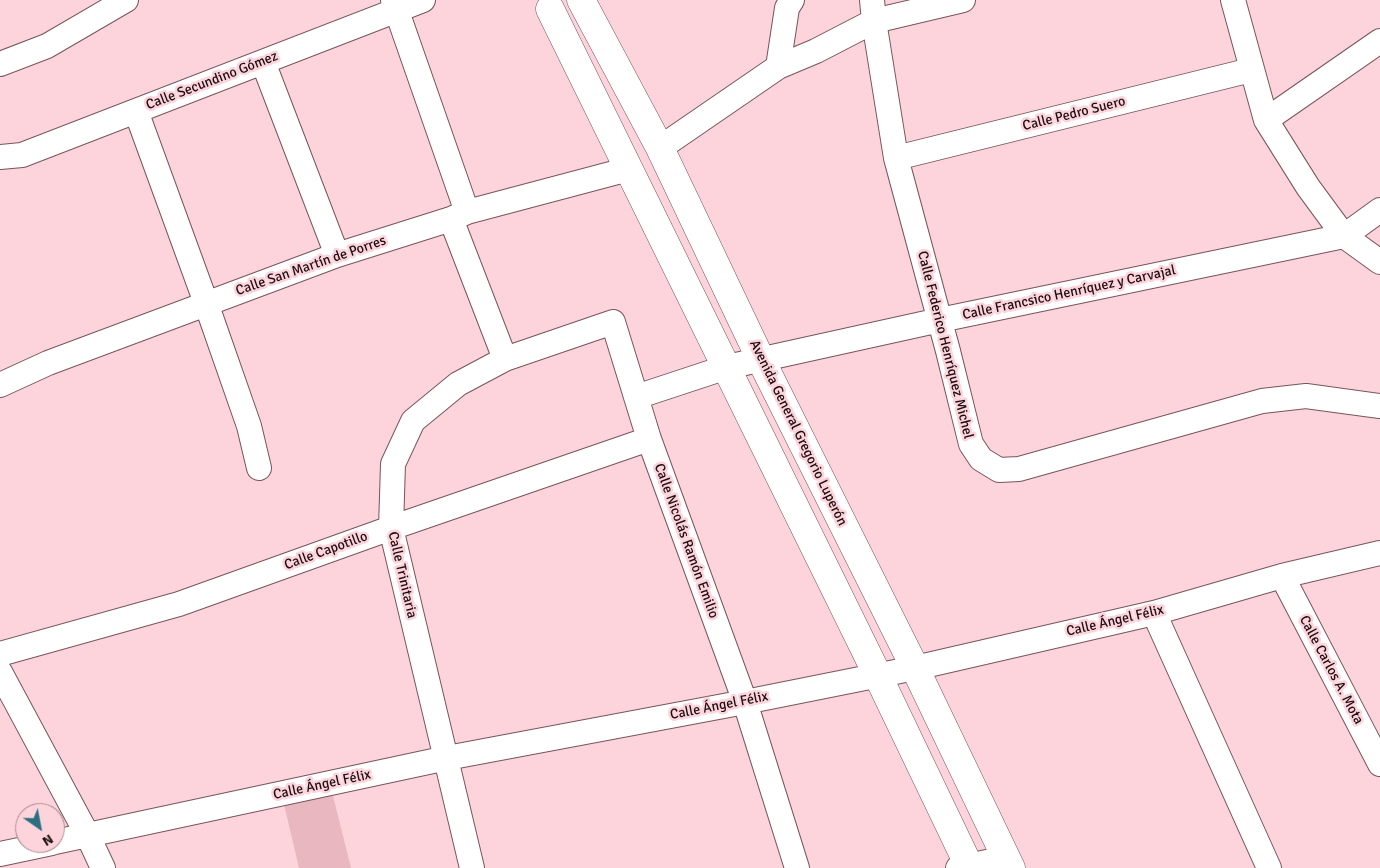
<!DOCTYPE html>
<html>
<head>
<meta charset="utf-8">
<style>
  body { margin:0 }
  #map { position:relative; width:1380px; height:868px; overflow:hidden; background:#fdd4db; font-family:Signika,sans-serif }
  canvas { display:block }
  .north { position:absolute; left:15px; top:803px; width:50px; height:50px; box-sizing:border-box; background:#fdd4db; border:1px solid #a3858a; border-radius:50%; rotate:147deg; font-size:14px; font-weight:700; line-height:20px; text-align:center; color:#1c0e11 }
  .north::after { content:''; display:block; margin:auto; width:18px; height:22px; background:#2b7080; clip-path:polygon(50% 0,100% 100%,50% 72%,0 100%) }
</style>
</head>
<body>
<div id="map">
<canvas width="1380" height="868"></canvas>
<div class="north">N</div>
</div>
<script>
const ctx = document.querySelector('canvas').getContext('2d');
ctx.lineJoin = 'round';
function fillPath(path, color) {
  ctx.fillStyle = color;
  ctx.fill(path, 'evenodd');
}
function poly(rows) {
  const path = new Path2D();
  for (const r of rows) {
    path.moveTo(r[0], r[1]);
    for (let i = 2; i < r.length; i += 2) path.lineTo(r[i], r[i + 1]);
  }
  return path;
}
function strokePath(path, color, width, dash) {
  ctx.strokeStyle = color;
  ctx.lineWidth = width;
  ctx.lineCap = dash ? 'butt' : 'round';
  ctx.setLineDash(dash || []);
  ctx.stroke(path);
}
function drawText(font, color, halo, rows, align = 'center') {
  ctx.font = font + ' Signika,sans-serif';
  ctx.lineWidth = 5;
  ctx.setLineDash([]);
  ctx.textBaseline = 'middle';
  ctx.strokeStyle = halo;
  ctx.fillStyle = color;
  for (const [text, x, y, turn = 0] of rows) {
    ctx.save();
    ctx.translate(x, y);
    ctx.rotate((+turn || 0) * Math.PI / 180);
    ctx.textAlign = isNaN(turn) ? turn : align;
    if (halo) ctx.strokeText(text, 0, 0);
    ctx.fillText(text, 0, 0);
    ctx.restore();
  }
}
fillPath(poly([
  [331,788,351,868,299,868,283,800]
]), '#e8b7c0');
const minor = poly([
  [393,0,467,212],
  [872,0,874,21,896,158,948,351,971,444,981,459,999,470,1019,469,1262,401,1306,396,1380,406],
  [1233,0,1266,120,1308,187,1344,236,1380,262],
  [263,62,337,255],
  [0,64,47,46,126,0],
  [778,67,787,8,792,0],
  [136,111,206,303,249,426,259,468],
  [1266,120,1380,41],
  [660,148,778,67,816,51,874,21,963,0],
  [0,157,22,155,423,0],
  [896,158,1251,70],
  [451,219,505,359],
  [0,385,48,363,337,255,451,219,467,212,629,169],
  [636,397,727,367,940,320,1344,236,1380,210],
  [1282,576,1380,764],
  [1154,613,1269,868],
  [0,654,179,604,391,528,649,439],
  [0,672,88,836,103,868],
  [55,842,447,758,745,702,915,668,1154,613,1282,576,1380,553],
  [0,854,52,843],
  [472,868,391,528,393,464,413,421,458,384,505,359,613,322,649,439,745,702,797,868],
  [958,868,1006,858]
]);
const major = poly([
  [581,0,660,148,761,360,915,668,1011,868],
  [550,9,878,676,970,868]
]);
strokePath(minor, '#77555c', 26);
strokePath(major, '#77555c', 29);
strokePath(minor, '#fff', 24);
strokePath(major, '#fff', 28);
drawText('14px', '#1c0e11', '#fdd4db', [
  ["Calle Secundino Gómez",212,81,-21],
  ["Calle Pedro Suero",1074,114,-14],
  ["Calle San Martín de Porres",311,266,-19],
  ["Calle Francsico Henríquez y Carvajal",1069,293,-12],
  ["Calle Federico Henríquez Michel",945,345,76],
  ["Avenida General Gregorio Luperón",798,433,64],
  ["Calle Nicolás Ramón Emilio",686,541,70],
  ["Calle Capotillo",326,551,-20],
  ["Calle Trinitaria",402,575,77],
  ["Calle Ángel Félix",1115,621,-13],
  ["Calle Carlos A. Mota",1331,670,62],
  ["Calle Ángel Félix",719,706,-11],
  ["Calle Ángel Félix",322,785,-12]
]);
</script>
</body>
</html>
